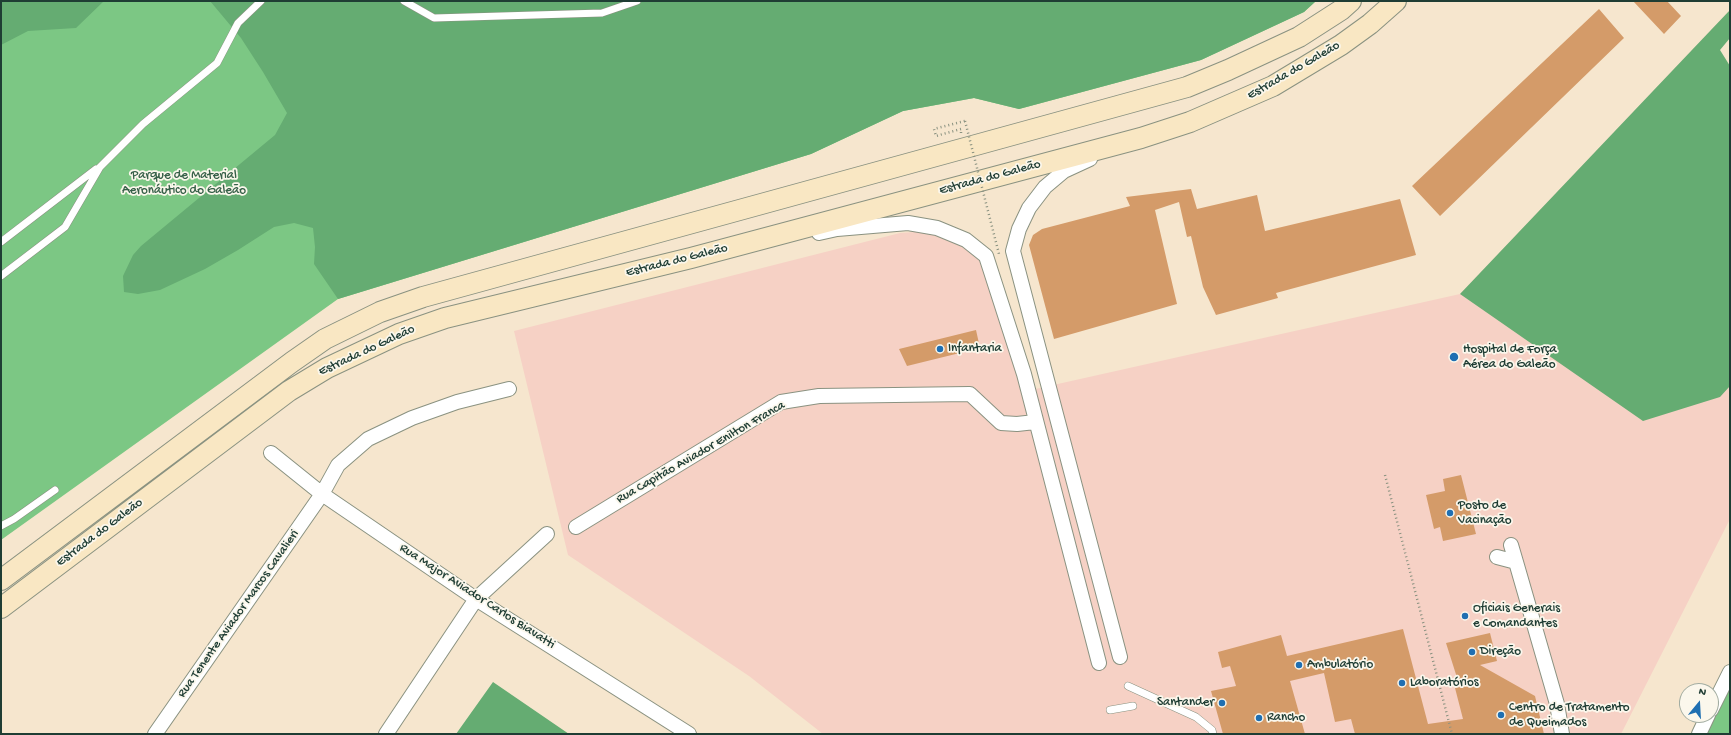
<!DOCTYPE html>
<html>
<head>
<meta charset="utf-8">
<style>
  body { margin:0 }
  #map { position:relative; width:1731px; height:735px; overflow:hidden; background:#f6e6ce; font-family:"Gochi Hand",sans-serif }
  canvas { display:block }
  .frame { position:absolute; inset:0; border:2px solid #1f3d34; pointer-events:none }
  .north { position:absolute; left:1679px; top:683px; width:40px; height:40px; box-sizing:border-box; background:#fbf7ec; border:1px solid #a3ada2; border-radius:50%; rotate:18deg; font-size:11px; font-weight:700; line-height:16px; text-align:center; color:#1f3d34 }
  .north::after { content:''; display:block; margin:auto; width:14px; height:18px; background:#1f6fb2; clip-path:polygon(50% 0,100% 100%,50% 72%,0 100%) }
</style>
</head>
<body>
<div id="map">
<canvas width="1731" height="735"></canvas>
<div class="frame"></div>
<div class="north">N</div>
</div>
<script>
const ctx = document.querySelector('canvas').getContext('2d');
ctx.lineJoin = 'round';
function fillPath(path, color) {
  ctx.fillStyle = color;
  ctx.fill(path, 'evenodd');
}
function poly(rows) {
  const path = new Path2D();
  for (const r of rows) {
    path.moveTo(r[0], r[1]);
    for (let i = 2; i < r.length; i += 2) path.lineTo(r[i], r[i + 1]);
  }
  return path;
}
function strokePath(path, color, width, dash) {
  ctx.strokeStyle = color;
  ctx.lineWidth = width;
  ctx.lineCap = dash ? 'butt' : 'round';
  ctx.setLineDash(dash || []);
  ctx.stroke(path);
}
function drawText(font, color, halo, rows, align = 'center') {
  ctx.font = font + ' "Gochi Hand",sans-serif';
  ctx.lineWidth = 3.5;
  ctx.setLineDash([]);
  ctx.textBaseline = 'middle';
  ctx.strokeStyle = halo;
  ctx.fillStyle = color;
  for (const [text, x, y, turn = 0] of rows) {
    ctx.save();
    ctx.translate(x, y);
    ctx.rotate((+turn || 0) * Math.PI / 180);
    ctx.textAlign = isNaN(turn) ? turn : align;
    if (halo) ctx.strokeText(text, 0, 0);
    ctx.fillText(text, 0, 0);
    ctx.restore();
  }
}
fillPath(poly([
  [1730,10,1719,50,1730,68,1730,519,1621,734,823,734,749,676,568,555,514,331,900,233,929,231,960,243,980,261,1022,392,1460,294]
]), '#f6d1c5');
fillPath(poly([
  [1,1,1316,1,1304,12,1201,60,1019,109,974,98,903,111,811,154,338,299,1,540],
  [1730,684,1730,734,1704,734]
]), '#7cc784');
fillPath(poly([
  [1,1,104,1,76,28,28,31,1,45],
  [210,1,1316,1,1304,12,1201,60,1019,109,974,98,903,111,811,154,338,299,314,264,315,247,313,228,294,223,274,227,238,250,205,269,160,290,138,294,124,292,123,276,133,255,141,246,275,135,287,113,263,72,241,38],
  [1730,10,1730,38,1720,50,1730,66,1730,386,1720,397,1643,421,1460,294],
  [493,682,569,734,456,734]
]), '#65ac72');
fillPath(poly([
  [1633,1,1667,1,1681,16,1664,34],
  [1599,9,1624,38,1440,216,1412,186],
  [1191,189,1197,209,1257,195,1265,231,1400,199,1416,255,1276,293,1278,298,1216,315,1203,287,1191,236,1187,237,1179,202,1155,210,1177,304,1054,339,1029,245,1033,235,1042,229,1130,206,1126,197],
  [976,330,980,348,907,366,899,349],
  [1461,475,1476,534,1443,541,1440,527,1434,529,1426,495,1445,491,1443,479],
  [1403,629,1428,724,1463,719,1455,688,1460,687,1446,643,1490,633,1497,661,1480,665,1535,696,1544,734,1355,734,1351,719,1335,722,1324,673,1290,681,1305,734,1223,734,1211,691,1236,686,1230,666,1222,668,1218,652,1281,635,1287,656]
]), '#d49b69');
const lane = poly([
  [404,1,434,18,602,13,637,1],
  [1,242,96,169],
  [1,276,65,227,100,167,143,124,217,63,238,23,261,1],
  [1,526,14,519,55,490],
  [1128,686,1196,717,1212,730,1213,734],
  [1110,710,1133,706]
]);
const street = poly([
  [1090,159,1064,171,1045,187,1029,208,1019,229,1013,251,1120,657],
  [819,233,837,229,908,223,937,228,966,240,986,256,1024,374,1099,663],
  [271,453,322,494,476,599,689,734],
  [576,527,781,402,819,396,970,394,1001,423,1017,424,1035,422],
  [1497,557,1516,562,1511,545],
  [1516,562,1557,704,1562,734],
  [1711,710,1730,672],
  [155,734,322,494,338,465,368,439,412,418,457,402,509,389],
  [386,734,476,599,547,534],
  [1699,734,1708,715]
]);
const secondary = poly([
  [1,580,292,362,325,339,380,312,423,297,1187,87,1228,70,1299,37,1341,10,1351,1],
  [1,608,289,391,327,368,399,334,445,318,691,258,1141,138,1190,122,1273,86,1341,45,1370,24,1396,1]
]);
strokePath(lane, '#8a9281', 8);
strokePath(street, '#8a9281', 16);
strokePath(secondary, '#8a9281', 22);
strokePath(poly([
  [961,133,961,129,936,136,934,129,965,121],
  [1385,475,1452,734]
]), '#8a9281', 2.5, [1, 3]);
strokePath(lane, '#fff', 7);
strokePath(street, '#fff', 14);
strokePath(secondary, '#f9e7c3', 20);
strokePath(poly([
  [965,121,999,254]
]), '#8a9281', 2.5, [1, 3]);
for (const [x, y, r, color] of [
  [940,349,4,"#1f6fb2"],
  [1454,357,5,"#1f6fb2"],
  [1450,513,4,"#1f6fb2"],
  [1465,616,4,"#1f6fb2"],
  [1472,652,4,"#1f6fb2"],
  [1299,665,4,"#1f6fb2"],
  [1402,683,4,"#1f6fb2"],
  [1222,703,4,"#1f6fb2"],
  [1501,715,4,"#1f6fb2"],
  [1259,718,4,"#1f6fb2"]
]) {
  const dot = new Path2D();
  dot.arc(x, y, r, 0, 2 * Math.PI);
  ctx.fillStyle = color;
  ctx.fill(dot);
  strokePath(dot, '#fbf7ec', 1.5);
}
drawText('13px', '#1f3d34', '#fbf7ec', [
  ["Estrada do Galeão",1294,71,-30],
  ["Estrada do Galeão",990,178,-15],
  ["Estrada do Galeão",677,261,-14],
  ["Estrada do Galeão",367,351,-25],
  ["Rua Capitão Aviador Enilton Franca",701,453,-30],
  ["Estrada do Galeão",100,533,-37],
  ["Rua Major Aviador Carlos Biavatti",477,597,33],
  ["Rua Tenente Aviador Marcos Cavalieri",239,614,-55]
]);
drawText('13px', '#366048', '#fbf7ec', [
  ["Parque de Material",184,176],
  ["Aeronáutico do Galeão",184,191]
]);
drawText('13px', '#1f3d34', '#fbf7ec', [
  ["Infantaria",948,349],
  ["Hospital de Força",1463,350],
  ["Aérea do Galeão",1463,365],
  ["Posto de",1458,506],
  ["Vacinação",1458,521],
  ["Oficiais Generais",1473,609],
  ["e Comandantes",1473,624],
  ["Direção",1480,652],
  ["Ambulatório",1307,665],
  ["Laboratórios",1410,683],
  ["Santander",1214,703,"right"],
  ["Centro de Tratamento",1509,708],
  ["de Queimados",1509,723],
  ["Rancho",1267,718]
], 'left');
</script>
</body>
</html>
